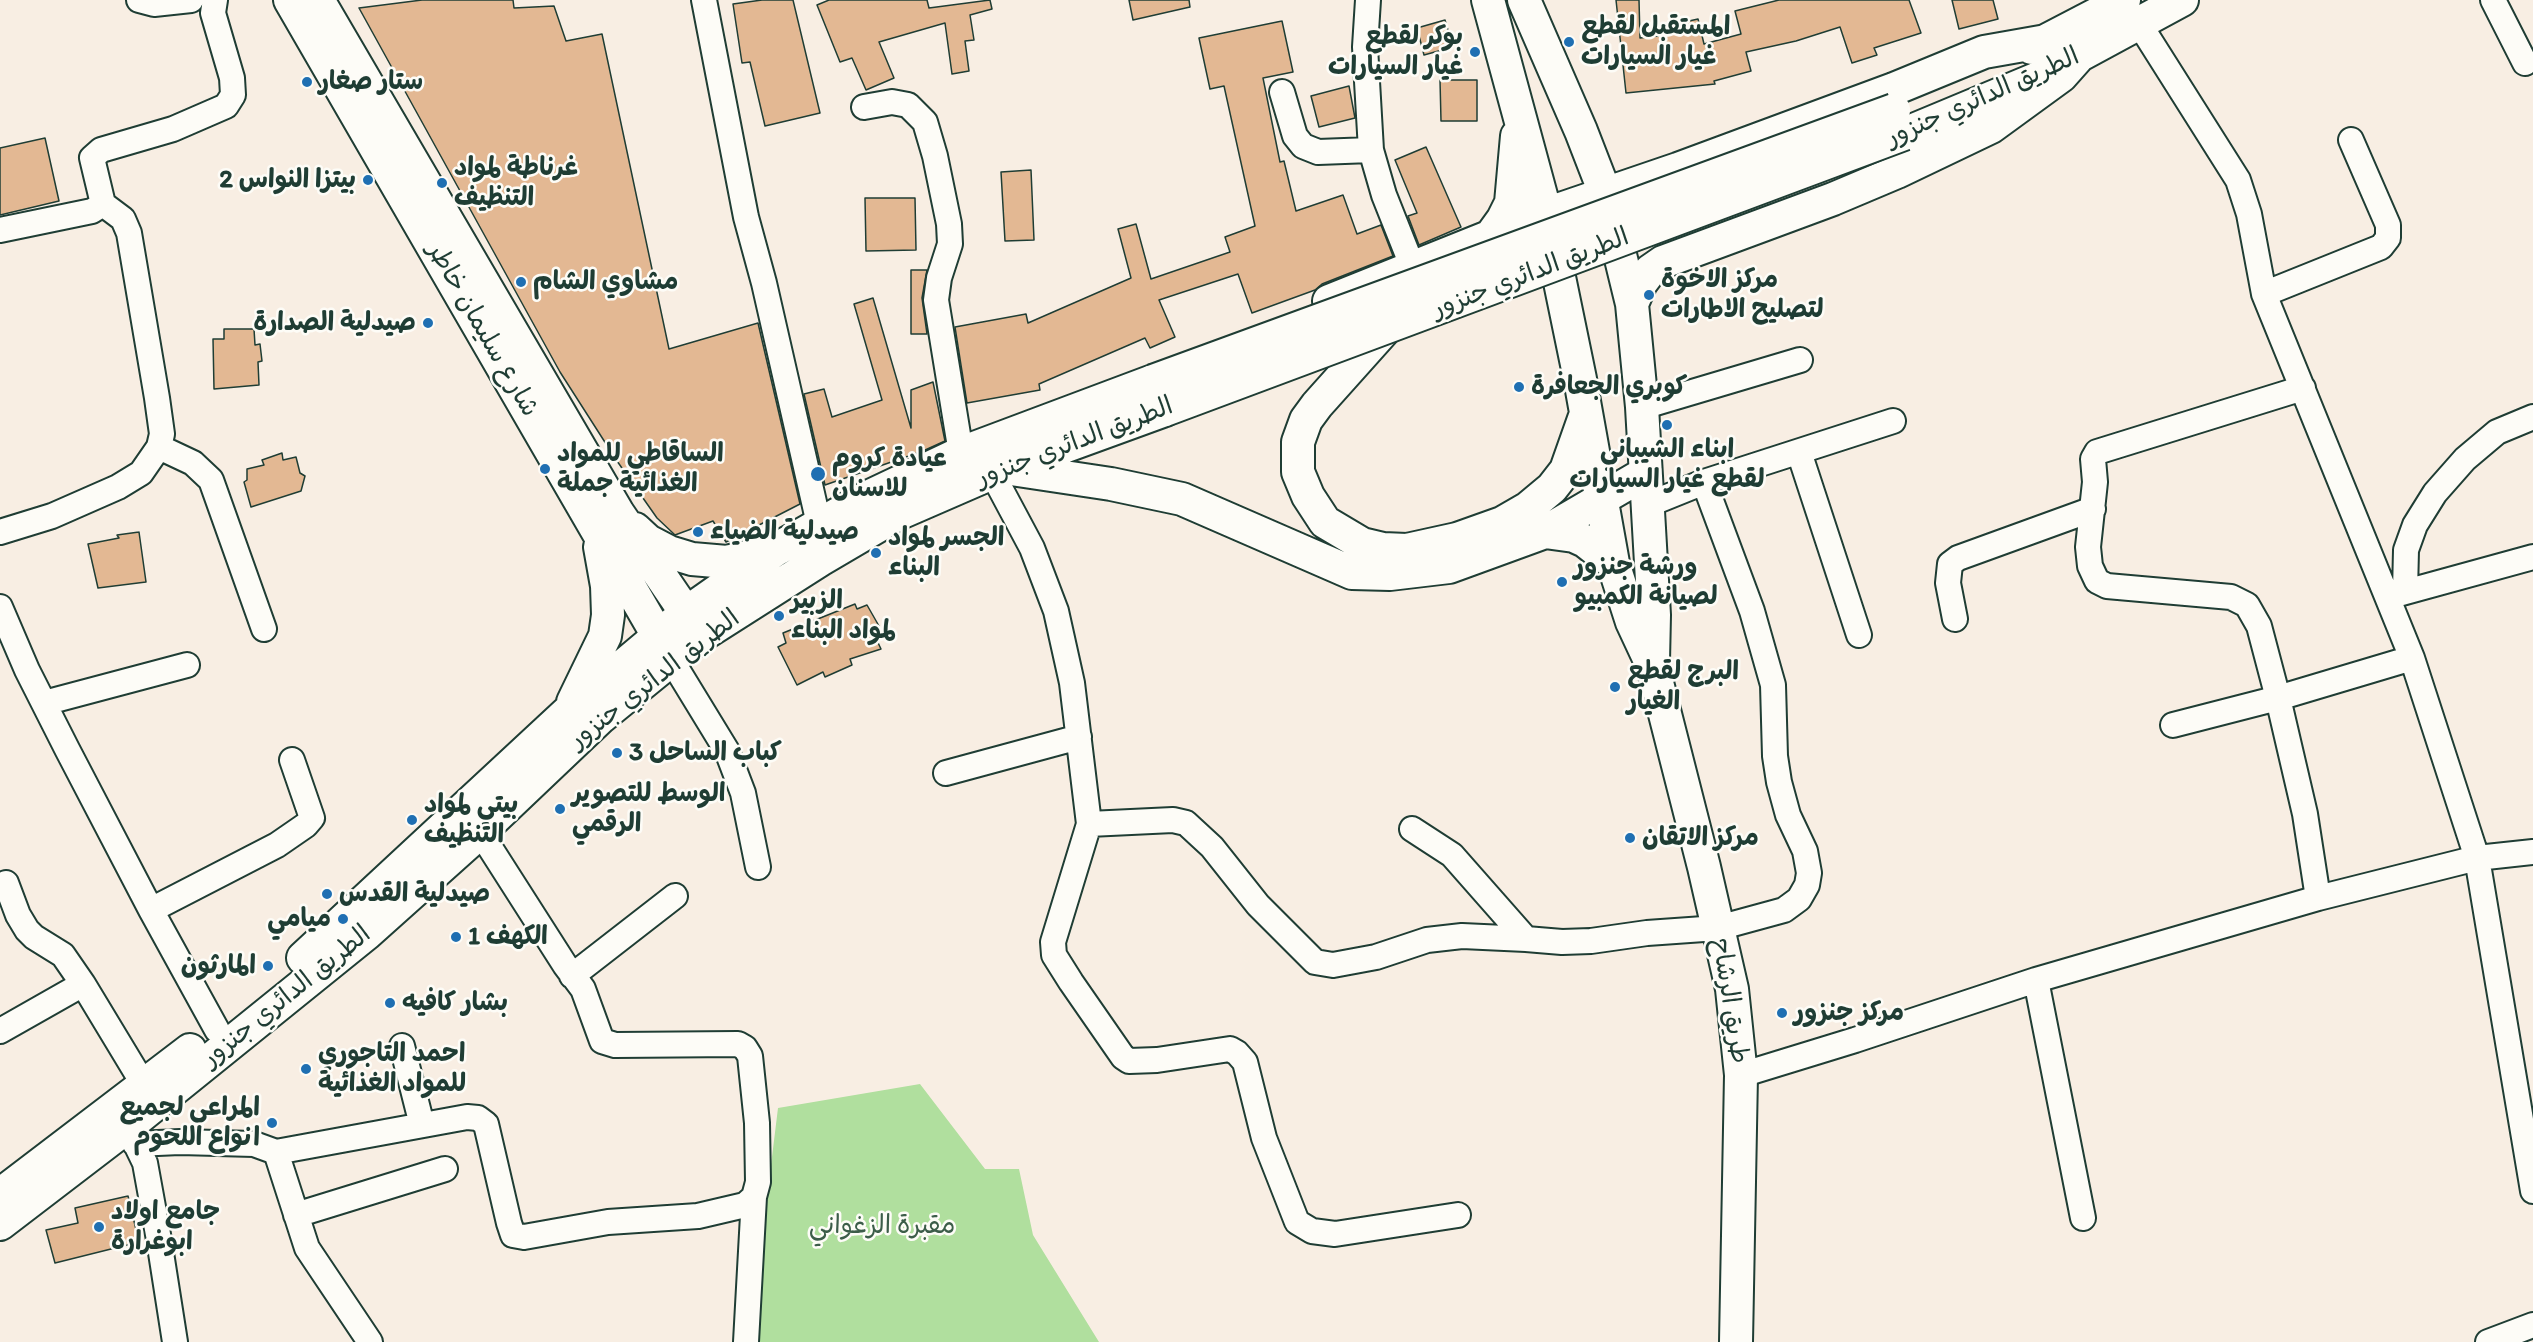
<!DOCTYPE html>
<html>
<head>
<meta charset="utf-8">
<style>
  body { margin:0 }
  canvas { display:block; background:#f8eee3 }
</style>
</head>
<body>
<canvas width="2533" height="1342"></canvas>
<script>
const ctx = document.querySelector('canvas').getContext('2d');
ctx.lineJoin = 'round';
function fillPath(path, color) {
  ctx.fillStyle = color;
  ctx.fill(path, 'evenodd');
}
function poly(rows) {
  const path = new Path2D();
  for (const r of rows) {
    path.moveTo(r[0], r[1]);
    for (let i = 2; i < r.length; i += 2) path.lineTo(r[i], r[i + 1]);
  }
  return path;
}
function strokePath(path, color, width, dash) {
  ctx.strokeStyle = color;
  ctx.lineWidth = width;
  ctx.lineCap = dash ? 'butt' : 'round';
  ctx.setLineDash(dash || []);
  ctx.stroke(path);
}
function drawText(font, color, halo, rows, align = 'center') {
  ctx.font = font + ' Itim,"Playpen Sans Arabic",sans-serif';
  ctx.lineWidth = 5;
  ctx.setLineDash([]);
  ctx.textBaseline = 'middle';
  ctx.strokeStyle = halo;
  ctx.fillStyle = color;
  for (const [text, x, y, turn = 0] of rows) {
    ctx.save();
    ctx.translate(x, y);
    ctx.rotate((+turn || 0) * Math.PI / 180);
    ctx.textAlign = isNaN(turn) ? turn : align;
    if (halo) ctx.strokeText(text, 0, 0);
    ctx.fillText(text, 0, 0);
    ctx.restore();
  }
}
fillPath(poly([
  [920,1084,985,1169,1019,1169,1033,1235,1099,1342,760,1342,755,1295,778,1108]
]), '#b0df9e');
const building = poly([
  [422,0,513,0,514,8,554,6,566,41,602,34,669,349,758,323,800,504,726,542,713,521,675,535,657,518,617,461,560,372,359,8,422,0],
  [762,0,793,0,820,113,765,126,750,62,742,63,733,4,762,0],
  [829,0,927,0,929,8,990,0,992,9,970,15,974,40,965,41,969,71,952,74,945,23,879,42,894,78,866,90,852,58,840,62,817,5,829,0],
  [1129,0,1189,0,1190,7,1133,20,1129,0],
  [1616,0,1639,0,1640,38,1683,33,1680,23,1698,19,1704,44,1741,34,1735,11,1779,0,1909,0,1921,33,1874,48,1877,55,1852,63,1840,27,1796,41,1746,52,1751,71,1714,81,1715,84,1626,93,1616,0],
  [1952,0,1993,0,1998,19,1959,29,1952,0],
  [1445,20,1453,47,1424,55,1417,28,1445,20],
  [1282,21,1293,72,1263,78,1280,162,1284,161,1296,211,1343,195,1357,234,1381,225,1393,256,1322,284,1315,290,1252,313,1238,274,1159,300,1175,337,1150,348,1145,338,1039,384,1040,390,967,403,955,327,1026,314,1028,323,1131,278,1118,229,1136,224,1151,279,1230,252,1225,237,1255,226,1224,86,1210,89,1199,38,1282,21],
  [1440,80,1477,80,1477,121,1441,121,1440,80],
  [1349,86,1355,118,1319,127,1311,96,1349,86],
  [45,138,59,201,0,215,0,148,45,138],
  [1426,147,1461,227,1419,245,1408,216,1417,213,1395,160,1426,147],
  [1031,170,1034,240,1005,241,1001,172,1031,170],
  [865,198,915,198,916,250,866,251,865,198],
  [911,270,927,270,922,298,927,334,911,334,911,270],
  [873,298,911,428,911,390,933,382,945,441,923,451,825,485,804,394,824,389,832,417,882,400,854,304,873,298],
  [224,329,254,329,255,345,260,344,262,361,258,362,259,385,214,389,213,339,224,339,224,329],
  [282,453,283,460,296,457,300,473,305,476,301,491,251,507,244,482,247,480,247,469,264,465,262,460,282,453],
  [139,532,146,582,98,588,88,544,119,538,117,535,139,532],
  [855,604,857,609,867,605,879,626,872,630,881,649,850,659,852,665,825,677,823,672,797,685,778,647,786,643,783,633,855,604],
  [128,1196,139,1242,55,1263,46,1230,78,1223,75,1208,128,1196]
]);
fillPath(building, '#e3b893');
strokePath(building, '#1f3d34', 1.5);
const minor = poly([
  [139,0,154,4,191,0],
  [704,0,746,217,764,283,819,524],
  [1368,0,1365,47,1371,150,1384,195,1413,268],
  [2493,0,2525,63],
  [2140,25,2238,180,2249,214,2264,294,2412,658,2477,858,2533,1191],
  [1282,92,1295,136,1303,146,1318,152,1371,150],
  [864,107,892,102,908,105,925,122,935,156,949,224,950,244,939,278,936,300,961,453],
  [0,230,92,211,103,204],
  [2264,294,2381,247,2388,238,2388,225,2351,140],
  [2303,388,2097,452,2093,459,2095,482,2088,547,2090,566,2097,581,2107,586,2231,597,2247,605,2259,626,2278,698,2305,814,2318,898],
  [1642,407,1800,360],
  [159,447,193,463,211,480,264,629],
  [1799,452,1859,635],
  [992,473,1032,548,1056,611,1072,683,1089,824,1053,942,1054,955,1071,982,1123,1057,1129,1061,1157,1060,1230,1049,1237,1053,1245,1062,1264,1138,1297,1222,1312,1231,1335,1234,1458,1215],
  [1647,505,1704,482,1893,421],
  [0,532,52,516,118,487,141,473,159,447,162,434,157,398,129,233,123,219,103,204,92,158,101,150,173,129,226,106,233,95,232,78,213,13,215,0],
  [2405,592,2406,550,2415,525,2435,493,2465,459,2497,432,2533,417],
  [2391,596,2533,557],
  [0,607,27,670,67,749,151,910,217,1030],
  [1955,619,1948,583,1950,564,1958,558,2093,509],
  [672,661,727,751,743,793,758,867],
  [44,703,187,665],
  [2173,725,2278,698,2412,658],
  [946,773,1079,737],
  [1089,824,1173,820,1186,823,1212,847,1258,905,1315,962,1333,965,1376,957,1427,940,1462,936,1526,939],
  [1412,829,1452,855,1526,939,1562,942,1591,941,1647,933,1718,928,1784,910,1799,899,1807,885,1809,873,1805,851,1788,815,1779,782,1775,756,1773,685,1752,611,1704,482],
  [480,832,565,965,583,989,602,1041,615,1045,738,1044,745,1048,750,1056,757,1123,758,1182,754,1197,746,1342],
  [6,883,18,915,27,930,34,937,63,955,83,984],
  [151,910,277,845,306,825,312,818,292,760],
  [572,976,675,896],
  [2036,980,2083,1218],
  [0,1031,83,984,144,1085],
  [402,1046,422,1125],
  [1741,1075,1855,1040,2036,980,2318,898,2477,858,2533,852],
  [130,1132,145,1163,159,1240,175,1342],
  [135,1144,180,1142,254,1144,276,1152,467,1117,478,1118,486,1124,509,1223,513,1235,524,1237,608,1222,698,1216,745,1205,754,1197],
  [276,1152,307,1248,370,1342],
  [296,1215,445,1169],
  [2488,1342,2533,1325]
]);
const major = poly([
  [290,0,668,653],
  [318,0,618,513,686,613,696,631],
  [1488,0,1546,214,1580,379,1613,563,1632,622,1653,667,1704,867,1732,989,1741,1075,1736,1342],
  [1524,0,1581,131,1605,193,1632,304,1642,407,1654,615,1653,661],
  [2032,48,2124,0],
  [1904,134,2036,79,2182,0],
  [1490,237,1503,219,1511,203,1517,136],
  [1329,301,1546,214,1678,169,1894,89,1984,52,2052,40],
  [1632,304,1641,283,1650,271,1663,262,1833,199,1897,172,1991,127,2061,76,2077,58],
  [1385,329,1317,405,1306,420,1298,442,1298,472,1308,496,1325,522,1362,544,1383,549,1407,550,1457,539,1502,523,1528,508,1552,488,1566,470,1584,419],
  [1011,469,1111,484,1182,499,1352,573,1390,574,1449,567,1545,532,1644,474],
  [635,529,648,541,669,552,692,559,727,562,762,553],
  [1545,532,1574,536,1585,541,1613,563],
  [573,702,605,636,608,615,607,586,600,547],
  [303,958,568,712,686,613,777,549,868,497,961,453,1153,381],
  [0,1195,190,1050],
  [0,1224,132,1123,366,934,480,832,601,717,699,637,820,560,900,513,992,473,1165,410]
]);
strokePath(minor, '#1f3d34', 28);
strokePath(major, '#1f3d34', 36);
strokePath(minor, '#fdfcf7', 24);
strokePath(major, '#fdfcf7', 32);
const majorBridge = poly([
  [1153,381,1894,110],
  [1165,410,1904,134]
]);
strokePath(majorBridge, '#1f3d34', 36, []);
strokePath(majorBridge, '#fdfcf7', 32);
for (const [x, y, r, color] of [
  [1569,42,6,"#1f6fb2"],
  [1475,52,6,"#1f6fb2"],
  [307,82,6,"#1f6fb2"],
  [368,180,6,"#1f6fb2"],
  [442,183,6,"#1f6fb2"],
  [521,282,6,"#1f6fb2"],
  [1649,295,6,"#1f6fb2"],
  [428,323,6,"#1f6fb2"],
  [1519,387,6,"#1f6fb2"],
  [1667,425,6,"#1f6fb2"],
  [545,469,6,"#1f6fb2"],
  [818,474,8,"#1f6fb2"],
  [698,532,6,"#1f6fb2"],
  [876,553,6,"#1f6fb2"],
  [1562,582,6,"#1f6fb2"],
  [779,616,6,"#1f6fb2"],
  [1615,687,6,"#1f6fb2"],
  [617,753,6,"#1f6fb2"],
  [560,809,6,"#1f6fb2"],
  [412,820,6,"#1f6fb2"],
  [1630,838,6,"#1f6fb2"],
  [327,894,6,"#1f6fb2"],
  [343,919,6,"#1f6fb2"],
  [456,937,6,"#1f6fb2"],
  [268,966,6,"#1f6fb2"],
  [390,1003,6,"#1f6fb2"],
  [1782,1013,6,"#1f6fb2"],
  [306,1069,6,"#1f6fb2"],
  [272,1123,6,"#1f6fb2"],
  [99,1227,6,"#1f6fb2"]
]) {
  const dot = new Path2D();
  dot.arc(x, y, r, 0, 2 * Math.PI);
  ctx.fillStyle = color;
  ctx.fill(dot);
  strokePath(dot, '#fdfcf7', 2);
}
drawText('bold 26px', '#1f3d34', '#fdfcf7', [
  ["المستقبل لقطع",1581,27],
  ["غيار السيارات",1581,57],
  ["بوكر لقطع",1463,37,"right"],
  ["غيار السيارات",1463,67,"right"],
  ["ستار صغار",319,82],
  ["غرناطة لمواد",454,168],
  ["التنظيف",454,198],
  ["بيتزا النواس 2",356,180,"right"],
  ["مركز الاخوة",1661,280],
  ["لتصليح الاطارات",1661,310],
  ["مشاوي الشام",533,282],
  ["صيدلية الصدارة",416,323,"right"],
  ["كوبري الجعافرة",1531,387],
  ["ابناء الشيباني",1667,450,"center"],
  ["لقطع غيار السيارات",1667,480,"center"],
  ["الساقاطي للمواد",557,454],
  ["الغذائية جملة",557,484],
  ["عيادة كروم",832,459],
  ["للاسنان",832,489],
  ["صيدلية الضياء",710,532],
  ["الجسر لمواد",888,538],
  ["البناء",888,568],
  ["ورشة جنزور",1574,567],
  ["لصيانة الكمبيو",1574,597],
  ["الزبير",791,601],
  ["لمواد البناء",791,631],
  ["البرج لقطع",1627,672],
  ["الغيار",1627,702],
  ["كباب الساحل 3",629,753],
  ["الوسط للتصوير",572,794],
  ["الرقمي",572,824],
  ["بيتي لمواد",424,805],
  ["التنظيف",424,835],
  ["مركز الاتقان",1642,838],
  ["صيدلية القدس",339,894],
  ["ميامي",331,919,"right"],
  ["الكهف 1",468,937],
  ["المارثون",256,966,"right"],
  ["بشار كافيه",402,1003],
  ["مركز جنزور",1794,1013],
  ["احمد التاجوري",318,1054],
  ["للمواد الغذائية",318,1084],
  ["المراعي لجميع",260,1108,"right"],
  ["انواع اللحوم",260,1138,"right"],
  ["جامع اولاد",111,1212],
  ["ابوغرارة",111,1242]
], 'left');
drawText('26px', '#1f3d34', '#fdfcf7', [
  ["الطريق الدائري جنزور",1983,98,-24],
  ["الطريق الدائري جنزور",1531,274,-21],
  ["شارع سليمان خاطر",482,330,60],
  ["الطريق الدائري جنزور",1075,443,-21],
  ["الطريق الدائري جنزور",655,680,-38],
  ["الطريق الدائري جنزور",287,997,-39],
  ["طريق الرشاح",1729,1001,81]
]);
drawText('26px', '#3c5d49', '#fdfcf7', [
  ["مقبرة الزغواني",882,1226]
]);
</script>
</body>
</html>
